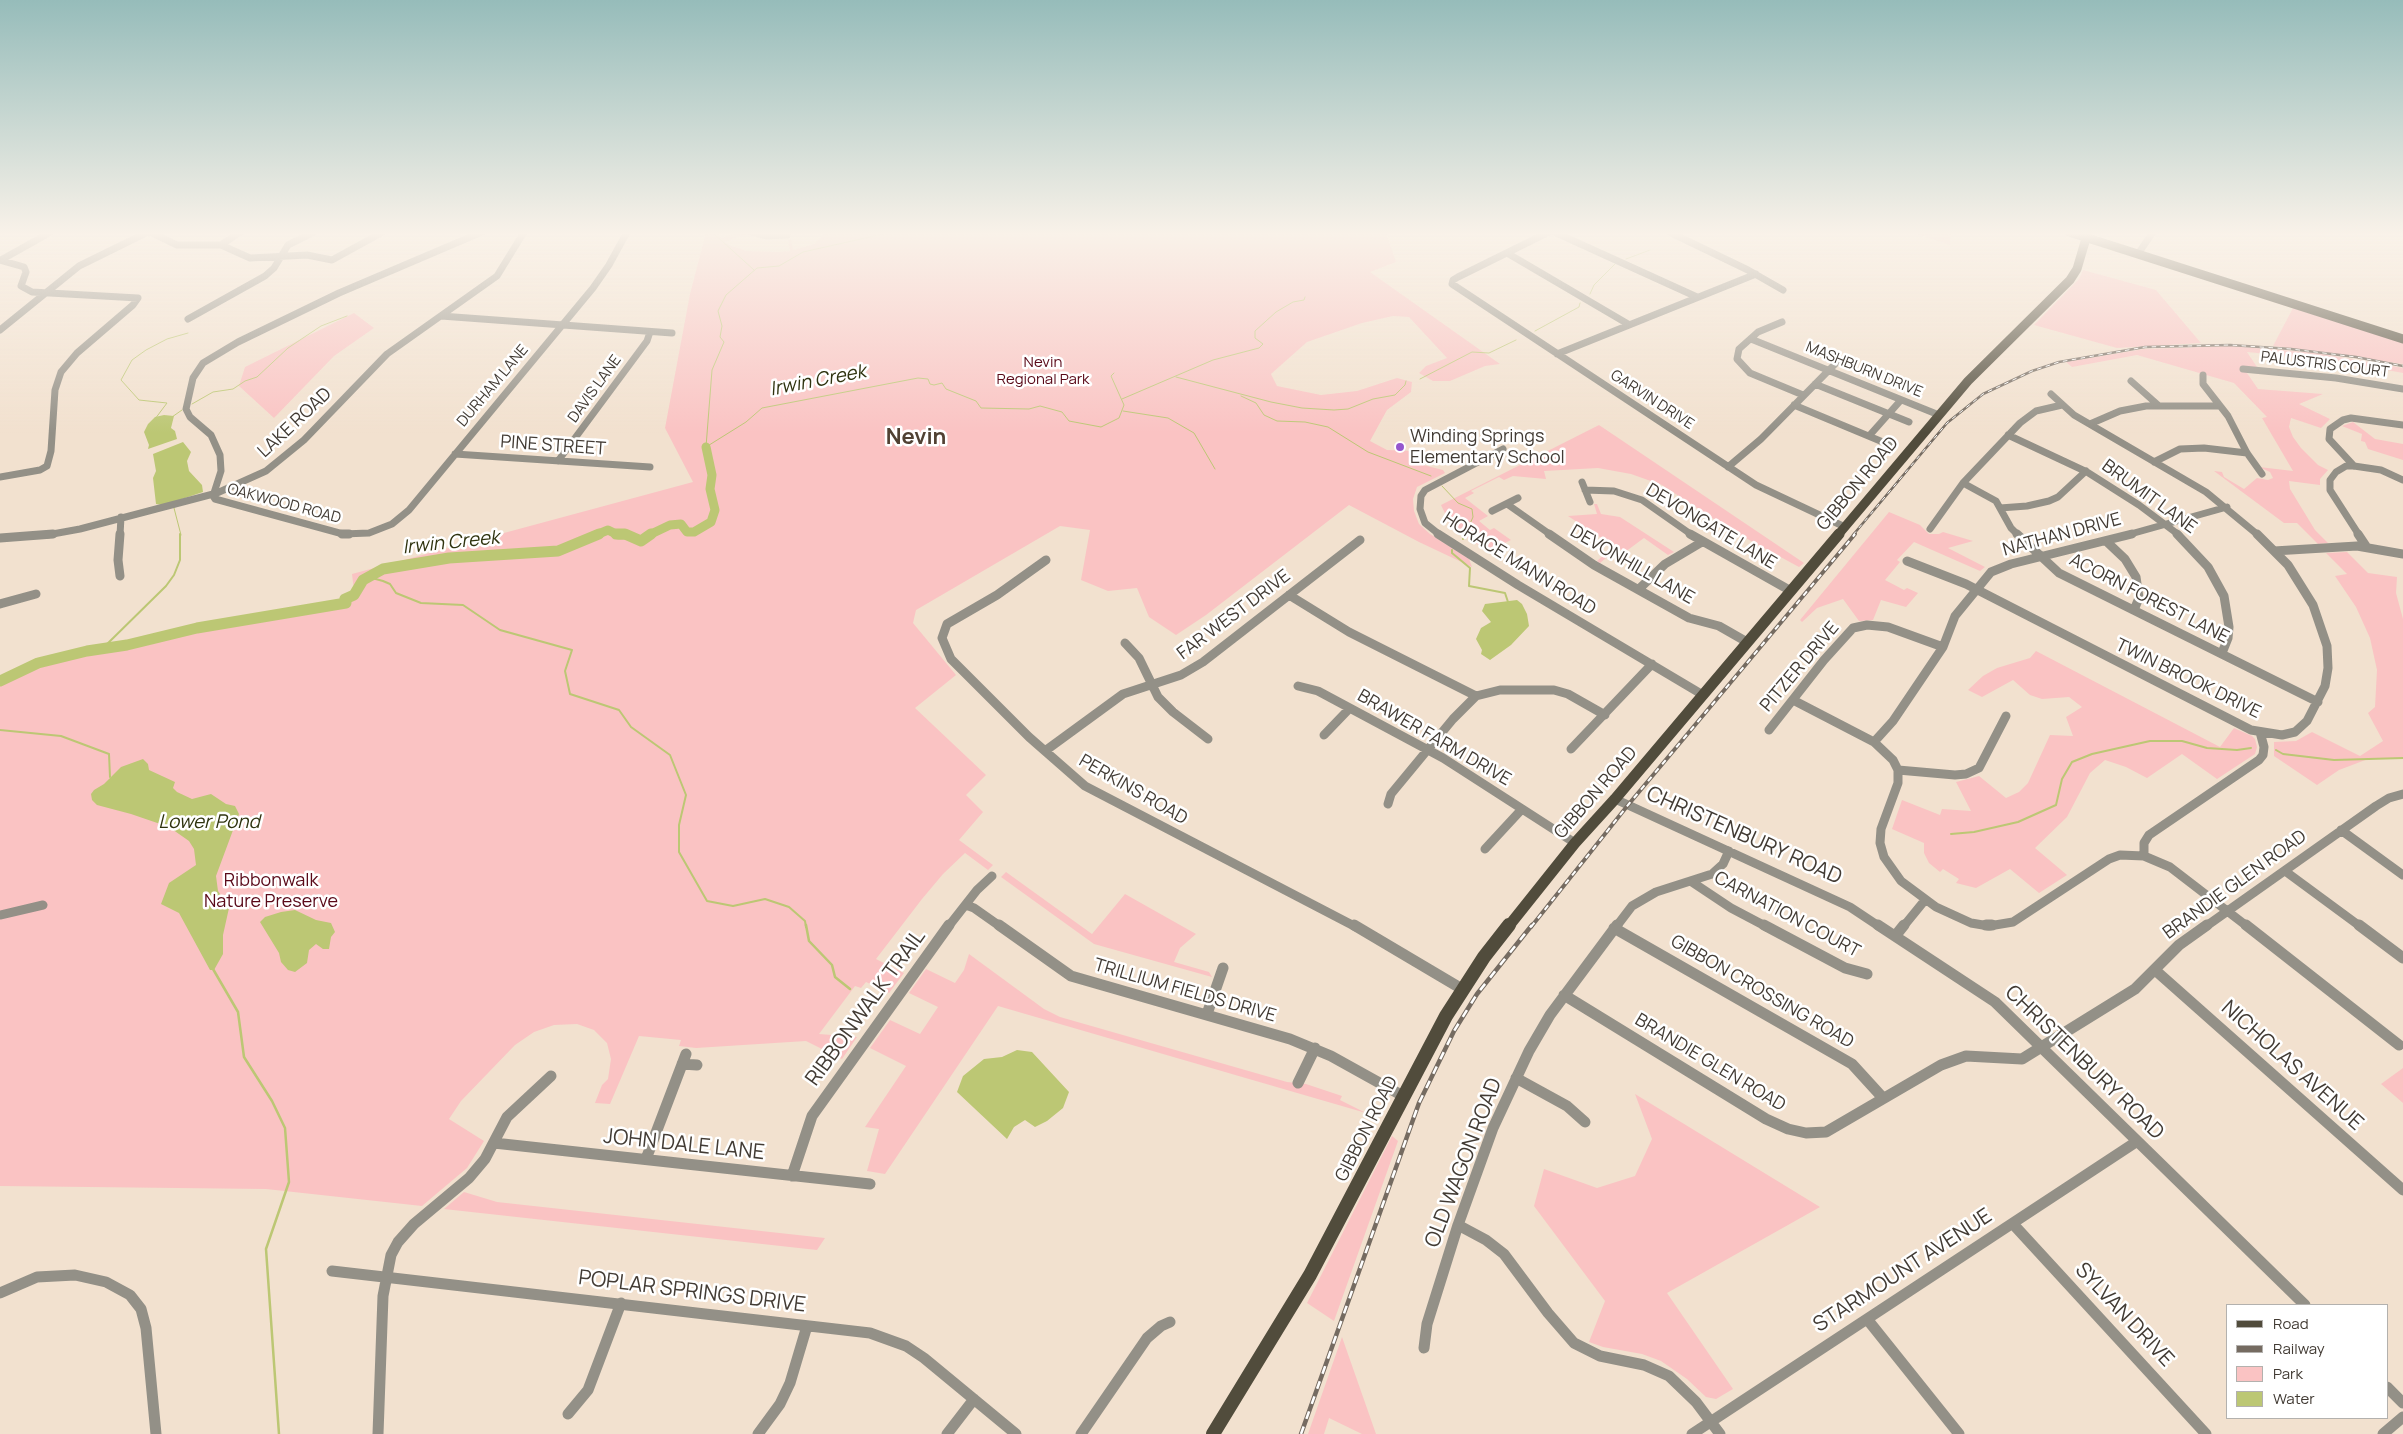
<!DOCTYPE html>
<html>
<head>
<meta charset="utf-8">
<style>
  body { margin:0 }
  #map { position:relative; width:2403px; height:1434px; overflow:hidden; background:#f2e1cf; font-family:Manrope,sans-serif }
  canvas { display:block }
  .legend { position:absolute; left:2226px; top:1304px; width:162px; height:115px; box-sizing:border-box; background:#fff; border:1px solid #b3b1ae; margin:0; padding:6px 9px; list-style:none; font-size:15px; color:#423b34 }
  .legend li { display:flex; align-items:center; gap:10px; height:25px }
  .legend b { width:25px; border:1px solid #b3b1ae }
</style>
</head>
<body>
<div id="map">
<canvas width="2403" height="1434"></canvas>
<ul class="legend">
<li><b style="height:6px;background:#514c3c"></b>Road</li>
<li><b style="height:6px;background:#756b61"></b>Railway</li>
<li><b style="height:14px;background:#fac3c3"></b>Park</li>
<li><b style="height:14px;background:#bcc774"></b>Water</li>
</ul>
</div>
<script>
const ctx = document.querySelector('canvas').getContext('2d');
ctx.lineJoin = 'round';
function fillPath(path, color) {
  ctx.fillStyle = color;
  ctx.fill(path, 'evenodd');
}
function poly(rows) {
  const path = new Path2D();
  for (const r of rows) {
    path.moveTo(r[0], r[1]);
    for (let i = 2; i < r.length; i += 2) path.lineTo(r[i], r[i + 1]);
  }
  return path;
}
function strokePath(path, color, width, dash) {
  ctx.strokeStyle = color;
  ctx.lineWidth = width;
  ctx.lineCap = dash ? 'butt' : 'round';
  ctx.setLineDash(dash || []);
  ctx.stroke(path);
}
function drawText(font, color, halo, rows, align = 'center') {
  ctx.font = font + ' Manrope,sans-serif';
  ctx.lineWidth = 5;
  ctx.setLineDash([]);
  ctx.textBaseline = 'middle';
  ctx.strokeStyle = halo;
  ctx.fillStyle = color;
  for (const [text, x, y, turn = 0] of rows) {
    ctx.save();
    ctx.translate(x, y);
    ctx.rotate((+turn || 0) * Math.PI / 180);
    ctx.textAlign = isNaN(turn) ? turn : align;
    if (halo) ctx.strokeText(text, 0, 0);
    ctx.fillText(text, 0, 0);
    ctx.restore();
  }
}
fillPath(poly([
  [706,232,718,232,721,238,738,232,746,232,747,234,725,242,729,245,747,251,778,252,790,251,788,240,791,239,793,250,814,244,823,235,822,232,1386,232,1396,262,1370,272,1500,364,1485,366,1450,381,1433,381,1419,373,1426,366,1447,358,1409,317,1393,316,1362,323,1307,342,1271,374,1277,386,1321,395,1357,391,1397,378,1412,382,1411,392,1387,410,1370,441,1387,450,1463,453,1463,458,1456,460,1416,458,1419,464,1443,470,1445,473,1417,487,1413,499,1414,511,1419,524,1430,534,1469,559,1472,567,1419,542,1349,505,1206,615,1176,635,1149,617,1137,588,1108,591,1081,580,1090,530,1060,526,916,610,913,623,956,675,915,708,986,775,966,795,983,812,959,840,993,865,988,870,965,853,943,874,922,899,876,959,904,973,889,993,866,982,861,988,855,986,819,1034,857,1037,842,1059,806,1041,696,1048,679,1046,681,1040,639,1036,610,1104,595,1103,602,1085,608,1079,611,1059,607,1043,594,1030,577,1024,554,1025,534,1032,515,1045,461,1101,449,1119,484,1141,467,1168,422,1206,266,1189,0,1186,0,681,38,663,87,651,127,645,197,628,346,603,355,599,352,574,693,482,665,428,690,294],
  [1911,232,1951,232,1950,245],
  [2083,270,2156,290,2201,343,2117,348,2034,325,2079,279],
  [2293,308,2403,343,2403,364,2273,346],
  [354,313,374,328,334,356,274,418,239,386,245,367],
  [2231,346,2317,353,2403,368,2403,373,2337,361,2247,352,2257,367,2247,373,2258,389,2323,394,2299,404,2330,419,2321,428,2291,418,2289,427,2293,437,2301,448,2318,465,2328,470,2320,479,2320,485,2289,481,2290,489,2315,530,2328,543,2318,544,2297,523,2284,523,2214,471,2222,472,2224,477,2244,489,2257,478,2268,480,2273,478,2270,472,2259,467,2293,471,2262,418,2267,417,2234,383,2137,355,2072,367,2066,362,2144,349],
  [2353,422,2375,439,2403,444,2403,460,2368,449,2365,442,2361,441,2362,434,2342,426],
  [1599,425,1804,563,1799,567,1729,529,1662,485,1631,474,1598,468,1544,471,1546,479,1513,476,1504,480,1499,477,1471,491,1474,493,1465,498,1488,516,1479,521,1490,530,1494,528,1511,540,1488,551,1452,528,1441,505],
  [1594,504,1597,504,1601,514,1620,517,1674,552,1668,555,1644,538,1625,552,1618,548,1600,563,1597,561,1612,548,1612,545,1568,516,1597,514],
  [1889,512,1920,525,1929,534,1939,534,1943,532,1973,541,1948,548,1985,567,1980,571,1914,542,1897,560,1900,562,1885,580,1904,590,1907,588,1918,593,1906,607,1881,600,1873,620,1859,621,1843,599,1817,608,1802,622,1800,620],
  [2347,552,2368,573,2397,577,2396,593,2403,619,2403,759,2368,759,2339,770,2317,785,2274,756,2274,742,2296,741,2312,732,2360,756,2383,741,2368,713,2375,707,2377,670,2370,638,2356,607,2335,576,2347,574,2326,553],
  [2036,651,2220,747,2234,728,2252,736,2255,739,2257,747,2255,754,2217,779,2182,754,2147,778,2126,767,2105,760,2090,773,2067,817,2035,848,2067,875,2039,893,2010,869,1976,888,1956,883,1959,879,1943,869,1940,872,1929,863,1924,853,1924,843,1892,829,1902,800,1940,815,1942,809,1971,811,1956,782,1979,776,2006,798,2019,792,2028,783,2050,735,2073,736,2066,717,2082,707,2069,697,2042,699,2030,695,2013,680,1982,697,1968,690,1983,676,1997,668,2030,658],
  [1006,872,1092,934,1125,894,1196,934,1180,948,1174,962,1209,972,1212,977,1094,944,1001,877],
  [969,954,1044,1009,1060,1017,1287,1082,1306,1084,1342,1096,1340,1100,1366,1113,998,1006,885,1174,867,1171,879,1129,865,1127,906,1066,870,1048,890,1020,920,1034,938,1007,909,993,926,969,955,983,964,970],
  [2403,1068,2403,1103,2381,1084],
  [1635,1094,1820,1207,1667,1293,1733,1389,1716,1399,1706,1397,1687,1379,1661,1361,1642,1354,1603,1347,1589,1342,1605,1301,1534,1206,1544,1169,1597,1188,1635,1176,1652,1139],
  [1392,1136,1398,1141,1334,1321,1307,1303],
  [464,1192,497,1202,825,1238,817,1250,444,1209],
  [1342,1337,1376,1434,1362,1434,1329,1418,1324,1434,1308,1434]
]), '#fac3c3');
fillPath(poly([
  [164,415,174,416,171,428,175,431,177,439,148,449,149,445,144,432,148,424,155,417],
  [183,442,191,452,187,461,189,471,202,485,203,492,173,502,162,505,156,504,153,478,156,471,153,454],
  [1517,600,1522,604,1527,614,1529,626,1511,645,1490,660,1481,654,1482,650,1476,639,1481,628,1491,622,1482,611,1485,604],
  [143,759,148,764,149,770,175,782,173,788,177,792,192,799,211,794,226,804,235,806,239,814,216,876,218,891,229,908,223,935,223,954,214,970,210,970,179,913,161,904,169,883,196,865,194,849,189,841,169,827,131,814,97,805,92,800,91,794,94,790,104,784,121,767],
  [295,910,316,920,331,923,335,932,331,937,329,949,323,949,316,944,309,950,307,963,295,972,288,970,281,962,279,953,260,922,265,917,281,912],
  [1017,1050,1032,1052,1069,1092,1063,1108,1047,1121,1035,1127,1025,1120,1014,1127,1007,1139,957,1092,963,1076,984,1059,1002,1057]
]), '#bcc774');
strokePath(poly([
  [712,232,754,270],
  [1626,259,1650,250],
  [1590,294,1594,285,1615,264],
  [1535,331,1579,307,1580,303],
  [1176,377,1271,402,1302,408,1334,410,1348,409,1373,399,1395,395,1405,385,1406,381],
  [1420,379,1472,352,1489,353,1516,340],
  [1241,396,1256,403,1264,415,1277,421,1305,422,1328,427,1368,452,1431,476],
  [1122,399,1213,360,1259,348,1263,344,1255,338,1255,331,1276,312,1293,302,1304,300,1305,297],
  [192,404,213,392,233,389,245,381,257,377,288,348,321,326,347,316],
  [1123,411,1168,418,1194,433,1215,469],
  [172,417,182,410],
  [155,419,167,403,139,400,121,380,132,360,146,350,167,339,188,333],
  [706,447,746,422,762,408,918,378,928,379,930,384,934,385,942,383,946,389,976,401,981,408,1029,409,1040,406,1062,412,1069,421,1101,427,1119,418,1124,405,1111,376,1114,373],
  [706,447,712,370,724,342,720,337,722,326,718,311,726,295,757,268,779,266,803,252,892,232],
  [1442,486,1458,503,1472,509,1473,517,1465,535],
  [174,508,181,535]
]), '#bcc774', 1);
strokePath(poly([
  [1463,539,1465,534],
  [1452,550,1452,553,1470,568,1469,586,1505,593,1508,602],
  [363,580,372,578,383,581,390,584,396,593,421,603,463,605,500,630,572,650,565,671,570,694,619,710,631,727,670,755,686,795,679,825,679,852,707,901,733,906,765,899,789,907,805,921,806,927],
  [102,649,166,586,174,575,180,560,180,534],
  [0,730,61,736,109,754,110,777],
  [2276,750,2283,754,2334,760,2403,758],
  [1951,834,1974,832,2018,822,2056,805,2062,779,2072,762,2092,754,2150,741,2182,741,2207,748,2237,750,2251,748]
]), '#bcc774', 2);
strokePath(poly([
  [806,925,809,941,832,965,835,977,850,989],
  [213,969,238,1012,244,1057,272,1101,285,1128,289,1182,266,1249,279,1434]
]), '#bcc774', 2.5);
strokePath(poly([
  [596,535,608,530,618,535,627,535],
  [649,535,670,525,681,524,687,532,694,532,711,522,715,510,710,489,712,475,706,447]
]), '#bcc774', 9);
strokePath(poly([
  [616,534,625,534,641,541,651,534],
  [0,681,38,663,87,651,127,645,197,628,346,603,345,599,354,595,363,580,383,569,449,558,558,551,599,534]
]), '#bcc774', 11);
strokePath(poly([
  [150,232,177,245,221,245,250,258,307,255,332,260,383,232],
  [482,232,339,293,238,342,203,363,193,378,186,409,190,417,211,435,220,455,221,471,213,496,215,499,343,534,369,533,392,524,409,510,593,288,609,265,627,232],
  [751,232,767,236,787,235],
  [1549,232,1458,277,1453,280,1452,284,1756,485,1845,527],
  [1554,232,1697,297],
  [1669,232,1748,270,1783,290],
  [221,245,240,232],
  [2140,251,2153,232],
  [1507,253,1628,324],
  [0,260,24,267,26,272,21,286,32,292,138,298,133,305,77,353,61,372,55,390,51,451,47,466,40,470,0,477],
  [1,260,51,232],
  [441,316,672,333],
  [188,319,265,276,274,268,288,245,314,232],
  [1782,322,1758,332,1739,349,1737,359,1750,373,1803,395],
  [0,330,79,266,148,232],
  [1751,339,1939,415],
  [1557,354,1756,274],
  [2243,369,2336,378,2403,389],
  [2203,375,2203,384,2228,416,2247,453,2262,474],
  [2131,381,2158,405],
  [1815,384,1909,422],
  [2051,394,2074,415,2206,492,2258,535],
  [1794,405,1890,445],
  [2090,424,2120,411,2146,406,2220,406],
  [2008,435,2087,472,2139,505,2179,535],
  [1869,436,1901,400],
  [455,454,650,467],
  [558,461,647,341,650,332],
  [2154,462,2180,449,2204,448,2247,453],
  [2354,466,2329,439,2330,429,2343,420,2351,418,2403,425],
  [1728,467,1761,439,1836,363],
  [1582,482,1590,502],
  [1963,483,1996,501,2011,528,2018,535],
  [1585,490,1614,491,1642,500,1692,535],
  [1507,504,1551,535],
  [2000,508,2027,506,2049,501,2058,497,2086,471],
  [1492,511,1518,498],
  [1930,529,1963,483,2020,423,2036,411,2062,405],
  [47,535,80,529,217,493,266,471,304,440,387,354,497,276,524,232],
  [120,535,121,517],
  [1440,535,1425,523,1420,509,1421,496,1425,490,1503,449],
  [2127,535,2227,507],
  [2359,535,2330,490,2330,480,2336,472,2346,466,2354,466,2381,470,2403,480]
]), '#939087', 7);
strokePath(poly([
  [120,534,118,560,120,576],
  [342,534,349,534],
  [1438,534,1518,585,1703,695],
  [1549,534,1594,565,1689,618,1719,626,1747,642],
  [1690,534,1791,591],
  [2017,534,2059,573,2318,702],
  [2177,534,2208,567,2224,596,2229,627,2228,638,2222,653],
  [2358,534,2366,546],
  [0,538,53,534],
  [2106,541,2125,559,2136,577,2139,598,2134,610],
  [2274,551,2357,546,2403,554],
  [1046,560,997,595,947,624,942,638,951,659,1029,737,1085,786,1356,927],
  [1907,561,1966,584,2251,730,2282,735,2295,732,2307,721,2325,686,2328,668,2327,646,2313,605,2288,565,2257,534],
  [1639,589,1665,564,1702,542],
  [1289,595,1349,632,1476,696],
  [0,604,36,594],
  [1125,643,1139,658,1158,697,1173,712,1208,739],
  [1298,686,1318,691,1443,758,1575,843],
  [1793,700,1874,742,1893,760,1898,770,1898,783,1881,829,1880,843,1884,857,1901,881,1936,907,1971,923,1989,926,2013,922,2109,859,2120,855,2144,856,2170,867,2248,927],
  [1769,730,1824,660,1853,628,1867,625,1888,627,1943,647],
  [1324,735,1349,709],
  [1874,742,1893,721,1943,647,1955,616,1991,572,2011,564,2132,534],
  [1571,749,1652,664],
  [1045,751,1123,694,1181,675,1203,662,1360,540],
  [1898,770,1955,775,1966,774,1979,768,2006,716],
  [1615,799,1850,907,1880,927],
  [1388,804,1391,794,1453,719,1476,696,1500,690,1554,690,1568,694,1605,715],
  [2341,830,2403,875],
  [1485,849,1522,809],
  [2144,856,2144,843,2149,835,2259,760,2263,755,2264,747,2260,732],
  [2285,871,2361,927],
  [1692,882,1731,908,1767,927],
  [966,905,974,908,1001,927],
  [0,915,43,905],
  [948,927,977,890,992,876],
  [1616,927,1632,906,1656,892,1712,874,1723,864,1729,851],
  [1903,927,1925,900],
  [2205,927,2376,806,2389,798,2403,794]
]), '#939087', 9);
strokePath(poly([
  [999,925,1071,976,1290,1039,1331,1056,1403,1096],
  [1354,925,1462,989],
  [1764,925,1845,968,1867,974],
  [1878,925,1995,1002,2305,1305],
  [1986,925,1992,925],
  [2246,925,2399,1045],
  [2359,925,2403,958],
  [1614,928,1852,1064,1883,1098],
  [1896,935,1904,925],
  [2155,970,2403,1190],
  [1564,995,1766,1119,1788,1129,1806,1133,1826,1132,1941,1065,1966,1056,2022,1059,2135,989,2179,945,2207,925],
  [1207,1014,1223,968],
  [682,1064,697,1065],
  [1516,1078,1567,1106,1585,1122],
  [1298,1083,1315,1048],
  [494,1143,870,1184],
  [646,1159,686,1054],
  [792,1176,812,1116,949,925],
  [2013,1224,2206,1434],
  [1458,1225,1486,1240,1504,1254,1548,1313,1574,1343,1600,1356,1644,1365,1669,1376,1696,1402,1720,1434],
  [332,1271,870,1333,906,1346,924,1358,1016,1434],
  [0,1293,37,1277,75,1275,106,1282,130,1295,141,1309,146,1328,156,1434],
  [1867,1319,1959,1434],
  [1424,1348,1427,1324,1458,1225,1493,1128,1529,1051,1550,1015,1617,925],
  [2387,1387,2403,1403],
  [568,1414,588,1390,621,1303],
  [378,1434,383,1296,391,1255,398,1242,414,1224,469,1178,485,1159,507,1117,551,1076],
  [758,1434,780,1404,790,1383,807,1326],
  [947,1434,974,1399],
  [1081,1434,1147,1338,1161,1326,1170,1322],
  [1692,1434,2136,1142],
  [2383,1434,2403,1417]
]), '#939087', 11);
strokePath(poly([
  [2069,232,2403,339],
  [1838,535,1968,381,2070,280,2077,269,2087,235]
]), '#514c3c', 9);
strokePath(poly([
  [1508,927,1575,843,1615,799,1839,534]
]), '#514c3c', 11);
strokePath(poly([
  [1213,1434,1310,1275,1446,1016,1484,957,1509,925]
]), '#514c3c', 14);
const railFar2 = poly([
  [1853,535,1947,423,1983,394,2032,371,2059,362,2145,347,2230,345,2291,349,2356,357,2403,366]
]);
const railFar1 = poly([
  [1531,927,1628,805,1855,534]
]);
const rail = poly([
  [1301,1434,1419,1103,1454,1031,1477,994,1532,925]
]);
strokePath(railFar2, '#756b61', 2.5);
strokePath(railFar1, '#756b61', 4);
strokePath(rail, '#756b61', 4.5);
strokePath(railFar2, '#fff', 1, [4.5]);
strokePath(railFar1, '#fff', 2, [5.5]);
strokePath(rail, '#fff', 2.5, [8]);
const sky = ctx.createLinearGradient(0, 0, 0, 433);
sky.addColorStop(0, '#96bcba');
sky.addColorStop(0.54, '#f9f2e9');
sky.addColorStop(1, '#f9f2e900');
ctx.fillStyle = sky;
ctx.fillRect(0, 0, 2403, 433);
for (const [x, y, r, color] of [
  [1400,447,5,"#9557ce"]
]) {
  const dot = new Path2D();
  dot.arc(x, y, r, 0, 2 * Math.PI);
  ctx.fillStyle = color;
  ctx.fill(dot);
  strokePath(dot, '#fff', 2);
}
drawText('15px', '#590918', '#fff', [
  ["Nevin",1043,363],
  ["Regional Park",1043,380]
]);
drawText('15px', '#423b34', '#fff', [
  ["PALUSTRIS COURT",2325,365,7],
  ["MASHBURN DRIVE",1864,370,22],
  ["DURHAM LANE",493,386,-50],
  ["DAVIS LANE",595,389,-54],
  ["GARVIN DRIVE",1652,400,33],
  ["OAKWOOD ROAD",284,504,15]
]);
drawText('18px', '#423b34', '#fff', [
  ["LAKE ROAD",295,423,-43],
  ["PINE STREET",553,446,4],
  ["GIBBON ROAD",1858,484,-50],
  ["BRUMIT LANE",2149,497,36],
  ["DEVONGATE LANE",1711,527,31],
  ["NATHAN DRIVE",2062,535,-15],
  ["HORACE MANN ROAD",1519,564,32],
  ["DEVONHILL LANE",1632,565,30],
  ["ACORN FOREST LANE",2149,599,27],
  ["FAR WEST DRIVE",1234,615,-37],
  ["PITZER DRIVE",1800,667,-50],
  ["TWIN BROOK DRIVE",2188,679,26],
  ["BRAWER FARM DRIVE",1434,738,30],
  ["PERKINS ROAD",1133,790,30],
  ["GIBBON ROAD",1596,793,-49],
  ["BRANDIE GLEN ROAD",2235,885,-36],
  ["CARNATION COURT",1787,915,28],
  ["TRILLIUM FIELDS DRIVE",1185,991,16],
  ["GIBBON CROSSING ROAD",1762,992,30],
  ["BRANDIE GLEN ROAD",1710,1063,31],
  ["GIBBON ROAD",1367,1129,-63]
]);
drawText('18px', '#423b34', '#fff', [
  ["Winding Springs",1410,437],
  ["Elementary School",1410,458]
], 'left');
drawText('18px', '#590918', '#fff', [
  ["Ribbonwalk",271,881],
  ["Nature Preserve",271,902]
]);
drawText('italic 19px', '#2f330f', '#fff', [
  ["Irwin Creek",818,381,-11],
  ["Irwin Creek",451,543,-6],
  ["Lower Pond",209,823]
]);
drawText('21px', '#423b34', '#fff', [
  ["CHRISTENBURY ROAD",1744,836,24],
  ["RIBBONWALK TRAIL",866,1008,-54],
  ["CHRISTENBURY ROAD",2084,1063,44],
  ["NICHOLAS AVENUE",2292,1066,42],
  ["JOHN DALE LANE",684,1145,6],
  ["OLD WAGON ROAD",1464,1163,-69],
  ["STARMOUNT AVENUE",1903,1271,-33],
  ["POPLAR SPRINGS DRIVE",692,1292,7],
  ["SYLVAN DRIVE",2124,1315,47]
]);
drawText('bold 22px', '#504133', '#fff', [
  ["Nevin",916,438]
]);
</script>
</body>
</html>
